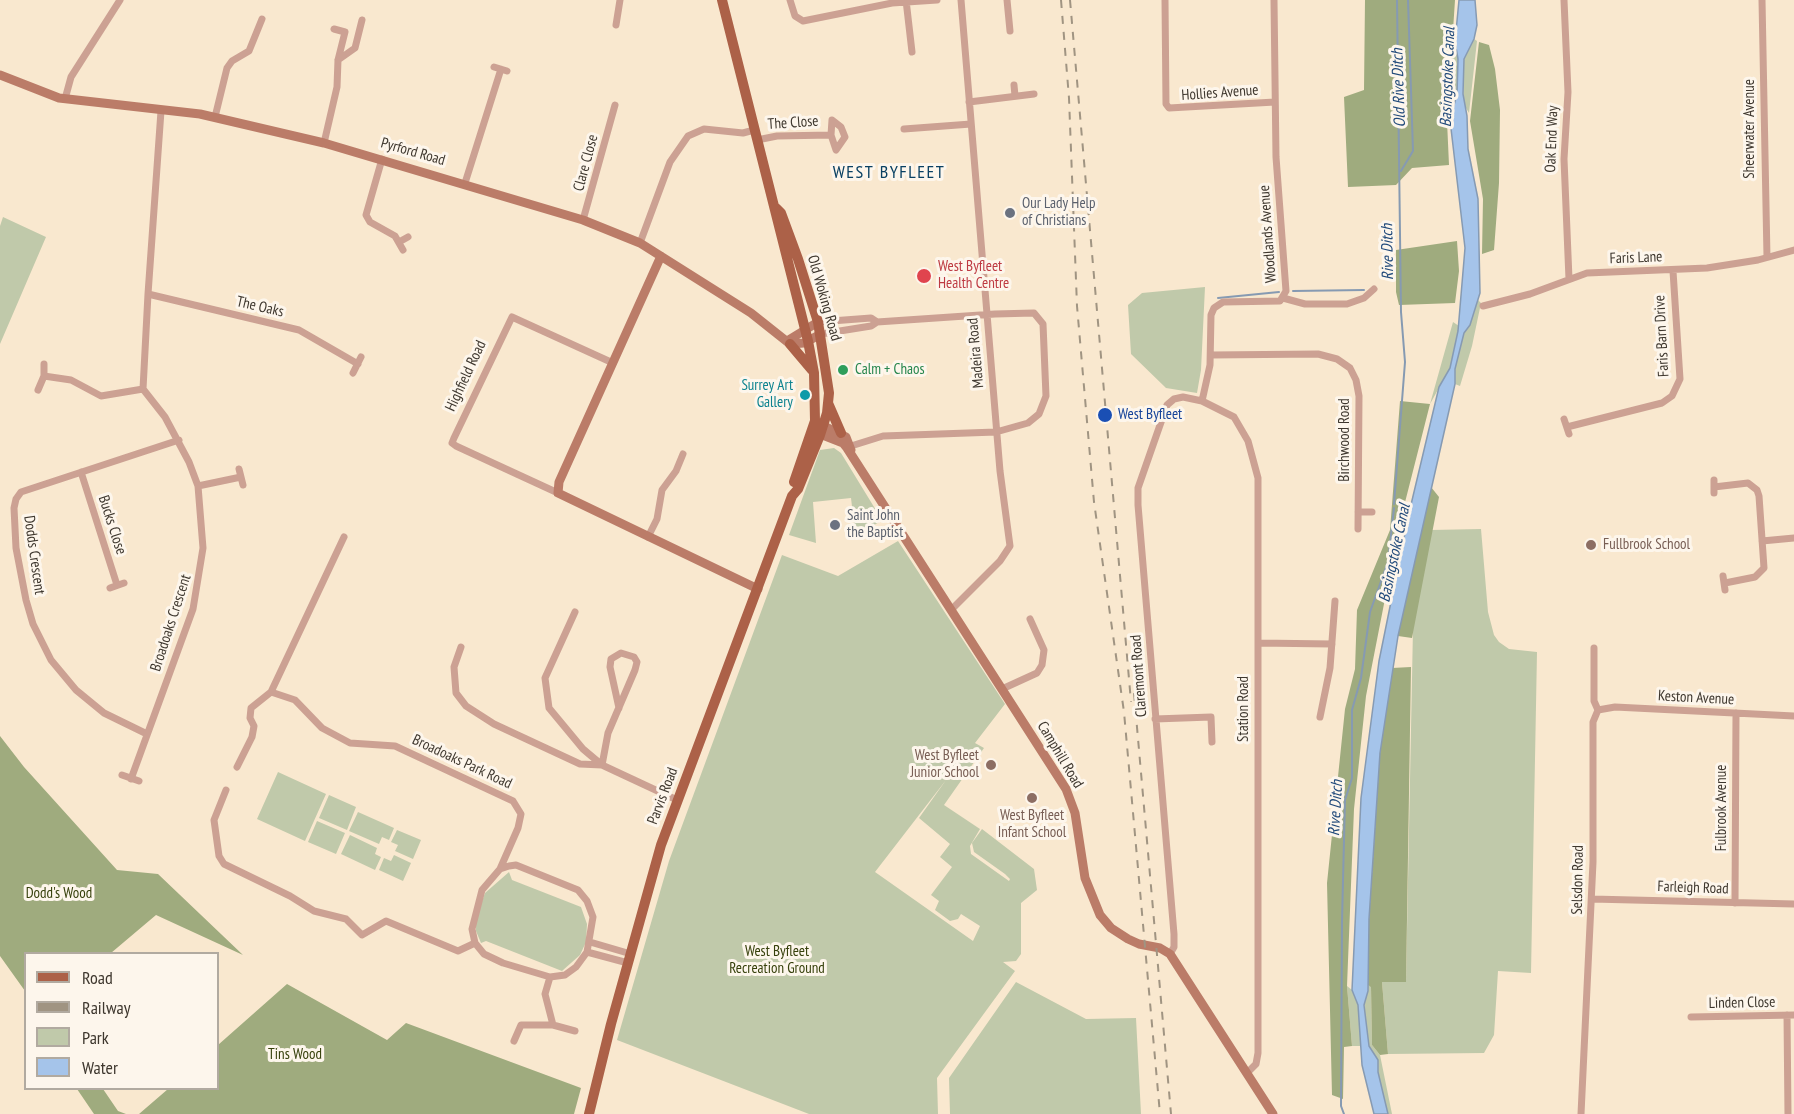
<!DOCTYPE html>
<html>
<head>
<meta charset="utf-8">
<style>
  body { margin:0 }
  #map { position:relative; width:1794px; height:1114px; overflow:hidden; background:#f9e8cf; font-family:"PT Sans Narrow",sans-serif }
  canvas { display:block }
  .legend { position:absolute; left:24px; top:952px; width:195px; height:138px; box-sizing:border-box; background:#fdf6ec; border:2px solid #b1aaa0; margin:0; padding:8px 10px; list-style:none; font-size:18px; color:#3e372e }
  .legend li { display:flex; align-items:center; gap:12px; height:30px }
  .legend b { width:30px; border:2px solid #b1aaa0 }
</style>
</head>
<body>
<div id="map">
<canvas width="1794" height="1114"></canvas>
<ul class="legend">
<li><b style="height:8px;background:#ac6148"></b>Road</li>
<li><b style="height:8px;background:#a09482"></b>Railway</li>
<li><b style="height:16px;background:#c0c9aa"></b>Park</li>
<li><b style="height:16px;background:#a5c4ea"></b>Water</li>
</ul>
</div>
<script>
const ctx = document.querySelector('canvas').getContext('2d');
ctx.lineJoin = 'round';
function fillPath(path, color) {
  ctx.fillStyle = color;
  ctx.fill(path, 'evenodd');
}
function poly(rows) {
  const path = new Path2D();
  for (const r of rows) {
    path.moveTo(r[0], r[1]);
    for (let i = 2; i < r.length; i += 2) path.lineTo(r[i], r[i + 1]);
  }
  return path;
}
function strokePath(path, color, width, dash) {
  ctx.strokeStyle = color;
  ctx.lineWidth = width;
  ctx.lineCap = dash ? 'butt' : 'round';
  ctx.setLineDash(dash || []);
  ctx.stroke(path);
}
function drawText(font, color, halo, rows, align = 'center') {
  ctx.font = font + ' "PT Sans Narrow",sans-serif';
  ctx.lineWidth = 6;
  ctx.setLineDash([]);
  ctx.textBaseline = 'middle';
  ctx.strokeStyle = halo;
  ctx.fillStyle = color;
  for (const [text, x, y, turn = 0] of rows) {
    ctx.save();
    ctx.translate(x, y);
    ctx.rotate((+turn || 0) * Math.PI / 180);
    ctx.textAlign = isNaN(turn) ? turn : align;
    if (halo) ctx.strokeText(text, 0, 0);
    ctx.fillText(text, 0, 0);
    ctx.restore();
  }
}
fillPath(poly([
  [1474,39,1477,41,1469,113,1463,103,1464,59],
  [1450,41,1455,42,1458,59,1457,94,1450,120,1447,121],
  [3,217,46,237,0,344,0,226],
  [1205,287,1201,370,1197,393,1166,388,1131,354,1128,305,1142,293],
  [1478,300,1481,303,1472,346,1460,386,1455,384,1455,369,1464,333,1470,325],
  [1453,322,1459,326,1450,368,1430,404],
  [834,448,841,453,882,520,865,531,855,532,851,498,813,502,816,543,789,535,820,450],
  [1481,529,1488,612,1494,635,1499,642,1509,649,1537,652,1531,973,1498,971,1494,1035,1484,1053,1388,1054,1382,982,1406,981,1413,628,1431,530],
  [898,541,1005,704,975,743,984,748,944,805,980,829,970,846,971,854,1009,881,1010,879,1005,874,974,852,972,843,982,829,1034,869,1037,890,1021,903,1021,954,1016,961,1003,962,1015,971,937,1078,938,1114,809,1114,617,1040,669,861,782,555,838,576],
  [946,780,919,818,950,844,940,857,952,867,931,895,939,901,935,910,950,921,958,919,961,914,980,926,973,941,875,872],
  [278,772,326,794,305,841,257,819],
  [329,795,356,807,347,830,319,818],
  [358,812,394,828,389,840,382,837,379,844,349,831],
  [317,821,345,833,336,854,308,842],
  [397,830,421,840,413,859,395,851,398,845,391,842],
  [350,835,377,848,375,854,381,857,375,870,341,854],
  [394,855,411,863,403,881,379,870,384,858,391,861],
  [509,872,512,880,581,907,587,924,586,942,580,955,562,971,486,941,481,943,476,931,476,918,485,893],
  [1016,982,1086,1019,1136,1018,1141,1114,950,1114,949,1078],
  [1368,985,1371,986,1372,1045,1380,1055,1392,1114,1388,1114,1378,1072,1378,1060,1369,1046,1364,1005],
  [1347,986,1352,990,1358,1005,1363,1046,1352,1046]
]), '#c0c9aa');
fillPath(poly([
  [1365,0,1455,0,1447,121,1449,165,1412,168,1396,185,1348,187,1344,97,1364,90],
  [1479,42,1489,45,1495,69,1500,110,1499,183,1494,250,1482,254,1483,199,1470,121],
  [1457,241,1459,271,1455,303,1399,305,1396,292,1396,250],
  [1400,401,1430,404,1400,522,1366,696,1354,809,1347,986,1352,1046,1344,1047,1343,1099,1332,1095,1327,883,1345,709,1355,669,1357,610,1390,530],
  [1431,487,1439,497,1412,638,1398,636],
  [1411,667,1406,982,1382,982,1388,1054,1380,1055,1372,1045,1371,987,1368,985,1369,919,1380,753,1392,668],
  [0,736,24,767,117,870,158,874,243,955,156,915,111,953,26,954,25,991,0,956],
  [287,984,387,1040,406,1023,581,1088,574,1114,139,1114,168,1089,218,1088,218,1045],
  [77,1089,103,1089,118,1111,126,1114,94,1114]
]), '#9fab7e');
const water = poly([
  [1459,0,1475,0,1477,25,1474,39,1464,59,1463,94,1467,116,1468,149,1478,199,1480,293,1470,325,1464,333,1455,369,1455,384,1398,636,1380,753,1369,919,1368,991,1364,1005,1369,1046,1378,1060,1378,1072,1388,1114,1374,1114,1362,1065,1358,1005,1352,990,1361,798,1379,661,1409,513,1439,387,1450,368,1458,331,1465,248,1450,120,1457,94,1458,59,1455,42,1459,0]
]);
fillPath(water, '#a5c4ea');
strokePath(water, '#869ab2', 1.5);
strokePath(poly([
  [1401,171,1413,151,1408,0],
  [1293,291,1364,290],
  [1218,298,1279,292],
  [1394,504,1405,362,1401,312,1397,0],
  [1344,1114,1341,1106,1342,921,1345,800,1352,778,1352,710,1361,678,1370,612,1388,562,1394,508]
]), '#869ab2', 2);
strokePath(poly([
  [790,0,795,16,803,21,892,3,937,0],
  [906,0,912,52],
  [1007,0,1010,31],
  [1165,0,1166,104,1169,108,1275,102],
  [1564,0,1568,92,1564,159,1569,279],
  [1762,0,1767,257],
  [616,25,620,0],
  [338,60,355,48,362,20],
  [494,67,507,71],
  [1014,85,1015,96],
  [65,99,71,77,120,0],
  [969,102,1034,94],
  [161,111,148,294,299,330,358,364],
  [215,117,227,68,232,61,249,51,262,19],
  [904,129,971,124],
  [757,140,777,136,831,135,832,120,841,127,845,137,836,150,831,135],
  [324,143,337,87,338,60,345,32,334,29],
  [382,159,366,215,370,222,395,236,403,250],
  [465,183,501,69],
  [583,220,615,105],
  [399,242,408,237],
  [640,243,670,162,688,136,704,129,743,133,754,130],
  [1283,298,1305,304,1347,304,1364,298,1374,289],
  [1483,306,1530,294,1587,273,1707,268,1758,260,1794,250],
  [818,322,871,318,877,322],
  [821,334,871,326,877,322,995,314,1034,313,1043,324,1046,396,1039,414,1028,423,996,432,883,436,851,446],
  [1211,355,1318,354,1337,359,1350,368,1356,380,1359,396,1358,529],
  [353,373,361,357],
  [44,376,71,380,101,396,143,389],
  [143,389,148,294],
  [38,390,44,376,44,364],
  [1202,401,1210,365,1211,315,1214,308,1223,302,1280,301,1286,291,1276,157,1274,0],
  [1564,419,1569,434],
  [1567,427,1662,403,1672,396,1680,379,1673,271],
  [239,469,243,485],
  [81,472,117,585],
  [1714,480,1714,493],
  [198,486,241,477],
  [1714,487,1748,483,1757,490,1759,496,1764,568,1755,577,1725,583],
  [558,493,456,446,452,443,454,438,512,317,613,363],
  [1358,512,1372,512],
  [344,537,271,692,295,700,322,728,350,743,395,746,513,801,521,814,518,828,500,869],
  [648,537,657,519,662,490,676,471,683,454],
  [1762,541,1794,538],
  [1723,576,1725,590],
  [110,588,124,583],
  [952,609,1000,561,1010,546,1000,471,961,0],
  [575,612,545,678,549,708,583,749,602,765,677,800],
  [1258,643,1332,644],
  [461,647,454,667,456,693,466,706,494,724,580,764,602,765],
  [1002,689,1037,673,1042,665,1044,650,1030,619],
  [1598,710,1615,707,1794,716],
  [1320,717,1330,668,1335,601],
  [1155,719,1211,717,1212,742],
  [147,734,104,713,76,690,51,660,33,624,26,600,16,548,14,508,16,499,21,492,179,440],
  [602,765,608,733,635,670,637,662,634,657,621,653,611,659,610,667,619,708],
  [237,767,252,737,254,726,250,718,251,708,271,692],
  [122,775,139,781],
  [131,779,193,609,203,548,198,486,189,462,165,417,143,389],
  [226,790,214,820,219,856,224,864,290,896,314,911,346,919,362,935,386,921,458,951,475,943,484,954,503,963,550,977,565,975,576,967,587,952,593,917,587,901,578,890,516,865,509,866,500,869,482,890,472,929,475,943],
  [1592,899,1794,904],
  [1735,903,1736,713],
  [590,942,631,954],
  [587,952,628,963],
  [1170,954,1174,947,1174,934,1138,505,1138,488,1167,405,1174,399,1183,397,1202,401,1234,417,1248,441,1258,478,1258,1053,1256,1064,1247,1073],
  [550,977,545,994,553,1025,575,1031],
  [1787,1015,1788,1114],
  [1691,1017,1794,1015],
  [514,1041,521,1025,553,1025],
  [1581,1114,1593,862,1593,722,1598,710,1594,701,1594,648]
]), '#cca193', 7);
strokePath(poly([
  [0,75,59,98,200,114,324,143,583,220,640,243,751,313,790,344,804,343,821,334],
  [661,256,559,482,558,493,758,589],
  [787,341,818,322],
  [818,423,846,437,851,450],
  [815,432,843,443,847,448,1066,789,1075,813,1085,878,1100,915,1111,928,1128,939,1139,944,1160,948,1170,954,1273,1114]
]), '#bb7c68', 9);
strokePath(poly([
  [722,0,808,341,814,373,815,421,794,482],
  [790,344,812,370],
  [828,403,841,433],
  [589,1114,611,1024,661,845,792,496,798,489,820,435,827,413,829,393,818,322,798,259,781,213,776,208]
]), '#ac6148', 10);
strokePath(poly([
  [1061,0,1069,98,1077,306,1094,502,1124,712,1160,1114],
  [1070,0,1131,702],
  [1134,693,1171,1114]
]), '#a09482', 2, [8, 8]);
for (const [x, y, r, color] of [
  [1010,213,6,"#6b7280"],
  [924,276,8,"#e0444e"],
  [843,370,6,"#2e9e5b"],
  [805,395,6,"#0f9aa8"],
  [1105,415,8,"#1a4fb4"],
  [835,525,6,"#6b7280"],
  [1591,545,6,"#8d6e63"],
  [991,765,6,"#8d6e63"],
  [1032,798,6,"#8d6e63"]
]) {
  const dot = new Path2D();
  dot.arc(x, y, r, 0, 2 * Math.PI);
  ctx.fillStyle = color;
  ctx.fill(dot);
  strokePath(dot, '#fdf6ec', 2);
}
drawText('15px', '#3e372e', '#fdf6ec', [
  ["Hollies Avenue",1220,93,-4],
  ["The Close",793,123,-4],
  ["Sheerwater Avenue",1750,129,-90],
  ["Oak End Way",1552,139,-88],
  ["Pyrford Road",413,152,16],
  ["Clare Close",586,163,-75],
  ["Woodlands Avenue",1268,234,-94],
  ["Faris Lane",1636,258,-2],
  ["Old Woking Road",824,298,74],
  ["The Oaks",260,307,13],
  ["Faris Barn Drive",1662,336,-93],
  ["Madeira Road",976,353,-95],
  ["Highfield Road",466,376,-65],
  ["Birchwood Road",1345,440,-90],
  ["Bucks Close",112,525,72],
  ["Dodds Crescent",34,555,82],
  ["Broadoaks Crescent",171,623,-72],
  ["Claremont Road",1139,676,-94],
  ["Keston Avenue",1696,698,3],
  ["Station Road",1244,709,-90],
  ["Camphill Road",1060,755,59],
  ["Broadoaks Park Road",462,762,25],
  ["Parvis Road",663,796,-69],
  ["Fulbrook Avenue",1722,808,-90],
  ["Selsdon Road",1578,880,-89],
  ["Farleigh Road",1693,888,2],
  ["Linden Close",1742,1003,-1]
]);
drawText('15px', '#5b616d', '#fdf6ec', [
  ["Our Lady Help",1022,204],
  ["of Christians",1022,221],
  ["Saint John",847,516],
  ["the Baptist",847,533]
], 'left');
drawText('15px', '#be3a42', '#fdf6ec', [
  ["West Byfleet",938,267],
  ["Health Centre",938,284]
], 'left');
drawText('15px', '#27864d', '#fdf6ec', [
  ["Calm + Chaos",855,370]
], 'left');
drawText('15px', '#0d838f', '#fdf6ec', [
  ["Surrey Art",793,386],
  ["Gallery",793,403]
], 'right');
drawText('15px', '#164399', '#fdf6ec', [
  ["West Byfleet",1118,415]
], 'left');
drawText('15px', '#785e54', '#fdf6ec', [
  ["Fullbrook School",1603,545],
  ["West Byfleet",979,756,"right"],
  ["Junior School",979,773,"right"],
  ["West Byfleet",1032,816,"center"],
  ["Infant School",1032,833,"center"]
], 'left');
drawText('15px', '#36400b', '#fdf6ec', [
  ["Dodd's Wood",59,894],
  ["West Byfleet",777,952],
  ["Recreation Ground",777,969],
  ["Tins Wood",295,1055]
]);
drawText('italic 16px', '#20497a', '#fdf6ec', [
  ["Basingstoke Canal",1448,77,-88],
  ["Old Rive Ditch",1399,88,-92],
  ["Rive Ditch",1388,252,-91],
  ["Basingstoke Canal",1395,553,-78],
  ["Rive Ditch",1336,808,-87]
]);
ctx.letterSpacing = '1.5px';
drawText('18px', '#094062', '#fdf6ec', [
  ["WEST BYFLEET",889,173]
]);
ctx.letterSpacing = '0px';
</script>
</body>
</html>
